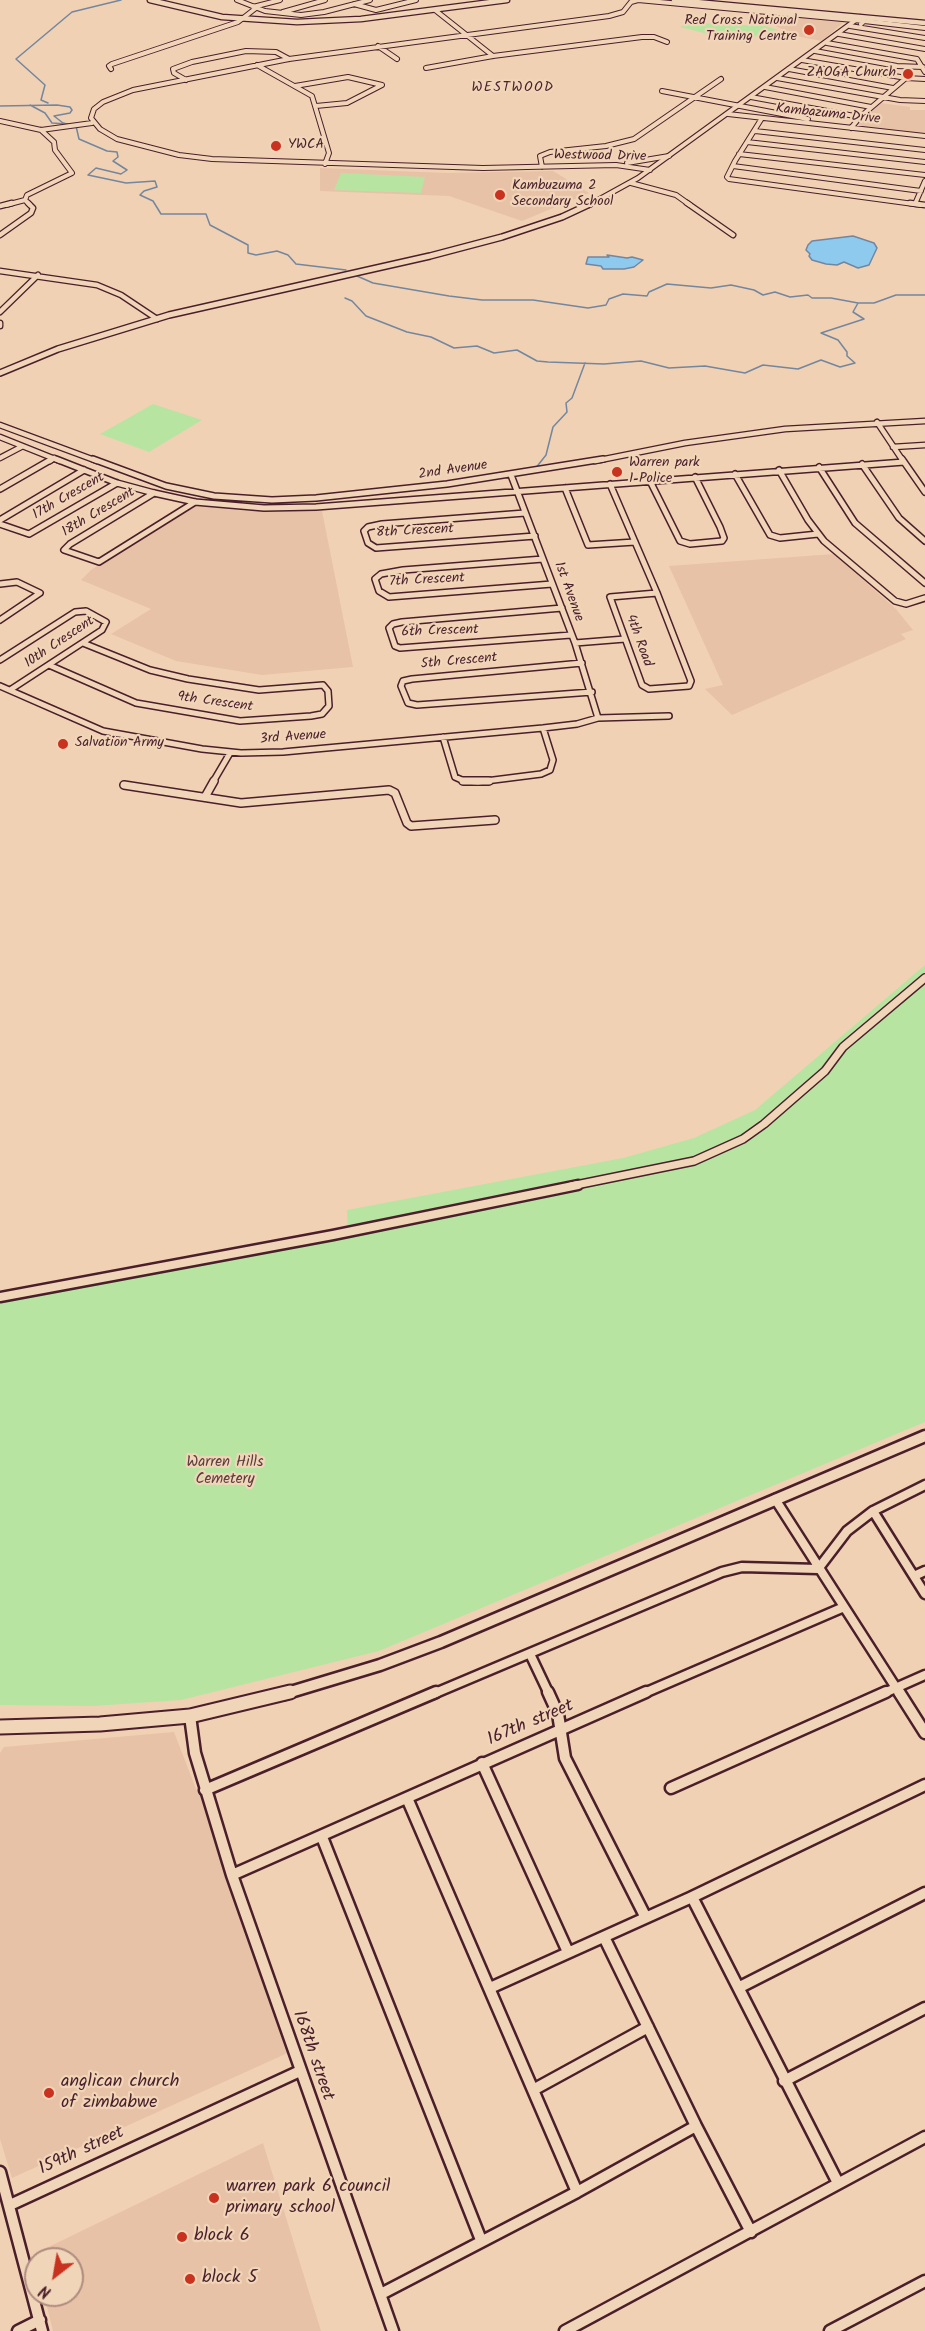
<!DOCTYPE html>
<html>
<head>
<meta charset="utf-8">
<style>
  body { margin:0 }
  #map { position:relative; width:925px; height:2331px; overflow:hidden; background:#f1d1b3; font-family:Kalam,sans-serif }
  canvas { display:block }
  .north { position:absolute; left:24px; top:2247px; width:60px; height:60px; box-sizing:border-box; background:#f1d5b8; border:2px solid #ae8c80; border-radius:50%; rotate:211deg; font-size:16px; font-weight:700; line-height:24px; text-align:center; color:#4a1f2b }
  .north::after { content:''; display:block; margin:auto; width:21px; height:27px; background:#c8321e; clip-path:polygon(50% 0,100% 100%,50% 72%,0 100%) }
</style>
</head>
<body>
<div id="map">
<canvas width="925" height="2331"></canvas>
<div class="north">N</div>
</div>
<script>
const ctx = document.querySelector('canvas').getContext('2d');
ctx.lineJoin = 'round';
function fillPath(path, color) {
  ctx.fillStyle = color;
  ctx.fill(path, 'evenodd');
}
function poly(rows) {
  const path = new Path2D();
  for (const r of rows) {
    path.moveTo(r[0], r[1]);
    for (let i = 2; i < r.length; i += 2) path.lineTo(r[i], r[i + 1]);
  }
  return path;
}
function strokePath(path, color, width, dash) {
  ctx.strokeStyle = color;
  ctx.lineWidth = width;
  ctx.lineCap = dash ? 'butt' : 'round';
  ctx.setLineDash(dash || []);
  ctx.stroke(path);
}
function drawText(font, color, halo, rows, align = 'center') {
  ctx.font = font + ' Kalam,sans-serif';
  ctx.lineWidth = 4.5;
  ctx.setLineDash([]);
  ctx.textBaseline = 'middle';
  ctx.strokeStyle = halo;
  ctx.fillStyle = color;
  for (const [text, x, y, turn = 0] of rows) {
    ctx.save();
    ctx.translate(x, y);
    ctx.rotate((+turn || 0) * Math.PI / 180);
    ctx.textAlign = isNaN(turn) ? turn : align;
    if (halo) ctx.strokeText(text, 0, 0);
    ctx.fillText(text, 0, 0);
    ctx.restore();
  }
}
fillPath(poly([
  [784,15,845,21,822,41,797,36,769,23],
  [880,103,910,107,910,110,925,110,925,135,860,127,857,124,861,118],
  [320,168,447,173,553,171,589,193,522,221,449,196,320,191],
  [192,505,247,511,322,511,353,667,262,675,176,661,111,634,151,609,81,580,91,570],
  [834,554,896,609,913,630,901,634,906,639,732,715,705,689,723,685,669,566],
  [174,1732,198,1794,216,1788,214,1825,292,2051,12,2178,0,2139,0,1753,4,1747],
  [263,2143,321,2331,53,2331,44,2295,72,2295,72,2259,36,2259,36,2261,34,2254]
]), '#e7c2a6');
fillPath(poly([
  [704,23,766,26,778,30,763,32,744,43,680,27,686,24],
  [341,173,425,177,421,193,334,190],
  [153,404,202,420,149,452,100,434],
  [925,965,925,1422,379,1651,181,1700,94,1706,0,1705,0,1303,348,1232,347,1210,623,1158,694,1138,755,1110]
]), '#b8e4a2');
const water = poly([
  [853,236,874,243,877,248,869,265,858,268,844,262,837,265,826,264,812,260,809,256,810,254,806,250,808,245,812,241,853,236],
  [607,255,627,258,632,257,643,260,634,267,624,269,603,269,601,266,586,264,588,257,609,257,607,255]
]);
fillPath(water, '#8ecaee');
strokePath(water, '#7386a0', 1.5);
strokePath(poly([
  [48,103,41,100,45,85,16,59,72,12,121,0],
  [30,105,45,113,52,123,67,124],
  [0,106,57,105,70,107,72,110,70,113,54,116,63,123,76,126,79,139,107,151,117,152,118,157,113,161,127,170,121,174,96,168,88,175,126,183,155,181,157,187,144,191,140,195,153,201,161,214,206,214,210,225,248,245,248,253,256,255,277,251,288,255,296,264,346,270],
  [357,276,373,283,449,296,482,300,533,300,588,308,606,305,609,299,623,294,647,296,649,292,667,284,711,288,731,285,754,290,763,295,775,292,790,297,808,295,812,298,831,298,858,303,874,303,896,295,925,295],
  [345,298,352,301,366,316,407,332,431,337,454,348,477,346,494,353,517,350,537,361,548,362,604,364,641,361,669,368,705,366,745,373,763,365,798,369,821,360,840,367,855,363,847,356,847,352,838,340,821,333,864,319,853,312,858,303],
  [535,469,546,455,553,427,567,412,566,403,572,398,585,363]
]), '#7386a0', 1.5);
const minorFar5 = poly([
  [237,0,265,11,301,15,324,12,370,0],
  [354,4,376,10,416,0],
  [253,7,280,0],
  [435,10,493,56],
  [283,12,325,0],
  [861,24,864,21,925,28],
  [850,26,925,38],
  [839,34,925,49],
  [827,43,917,59,925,72],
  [378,46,397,59],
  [815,51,897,66,923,67],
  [802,60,906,78],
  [257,65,312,96,329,153,325,164],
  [426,68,493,56,642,37,654,37,667,42],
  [111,69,109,66,112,64,238,22,256,8],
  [789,69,893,88],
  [777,78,900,100,925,101],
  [186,80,174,73,173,69,192,62,246,51,276,52,289,59],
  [295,86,348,77,382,85,347,103,316,106],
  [765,87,871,107],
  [662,91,808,119],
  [751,97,860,117,851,128],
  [728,114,925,136],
  [860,117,906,78,925,79],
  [762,118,735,161,727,177,729,179,921,205],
  [0,121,41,130,92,123],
  [755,131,925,150],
  [747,142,925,162],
  [739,154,925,175],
  [627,163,669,156],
  [733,166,921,191],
  [542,167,540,156,550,152,606,146,634,139,721,79],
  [650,170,616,165,483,168,212,159,179,155,117,139,100,129,91,118,94,109,103,102,133,90,289,59,609,16,623,12,631,2,638,0,864,21],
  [631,183,676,195,690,205],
  [915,204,925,181],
  [6,205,25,200],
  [30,205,25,200,27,195,72,173,55,150,54,142,41,130]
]);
const minorFar4 = poly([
  [687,203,733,235],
  [910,203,925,205],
  [0,206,12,203],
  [0,235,31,213,33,208,28,203],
  [0,271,97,285,121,295,157,319],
  [0,312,38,275],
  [0,323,0,326],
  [877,422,903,461],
  [0,425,97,461],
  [0,437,60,461],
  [893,447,925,445],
  [0,458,21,447],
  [50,461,54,458],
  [595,461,685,443,785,429,925,421]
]);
const minorFar3 = poly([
  [56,459,117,483,154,493,195,502,264,508,316,507,904,462],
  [93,459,166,486,214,496,272,500,316,498,447,484,603,459],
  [902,459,925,492],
  [862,464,899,518,925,541],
  [819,467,855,523,925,583],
  [779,470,808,520,824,541,895,601,906,604,925,598],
  [735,474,770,535,780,538,818,534],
  [511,475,575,643,598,718],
  [650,481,680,541,690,544,722,541,724,538,720,527,695,477],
  [610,484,657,593],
  [565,488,588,545,635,542],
  [0,489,52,459],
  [154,493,70,544,64,550,99,562,195,502],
  [525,513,382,524,368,527,364,531,368,543,376,548,535,536],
  [0,520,84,470],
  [0,524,29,534,117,483],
  [543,559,403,570,381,574,375,579,379,591,389,597,552,584],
  [0,584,17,582,40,593,0,620],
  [657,593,691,681,689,686,649,689,642,685,610,597,657,593],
  [562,608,402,622,393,624,389,628,395,646,400,648,571,635],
  [575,643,625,639],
  [0,660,75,612,86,611,106,622,102,630,10,690],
  [582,663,412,679,403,681,401,686,408,703,417,705,592,692],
  [49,665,136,703,240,721,311,716,322,714,329,706,328,691,323,685,259,690,188,679,150,670,83,643],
  [0,686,103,731,202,749,241,753,283,752,543,728,577,724,598,718,669,716],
  [443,737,455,777,464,781,478,782,541,774,550,770,553,760,543,728],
  [213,782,230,753]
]);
const minorFar2 = poly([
  [463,781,489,781],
  [124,785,241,803,389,790,395,793,407,823,411,826,495,820],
  [205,797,214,781],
  [571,1186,694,1161,743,1139,764,1124,825,1071,843,1047,925,978]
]);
const minorFar1 = poly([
  [0,1297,333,1235,578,1185],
  [775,1499,900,1694],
  [873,1511,925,1485],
  [914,1576,925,1571],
  [530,1654,549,1694],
  [433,1694,722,1572,742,1567,818,1569,847,1531,873,1511,925,1594],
  [642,1694,844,1607],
  [882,1694,925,1675]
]);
const minor = poly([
  [548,1692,558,1714,565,1758,645,1916],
  [899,1692,925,1733],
  [190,1716,195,1753,232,1875,393,2331],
  [482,1763,568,1952],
  [671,1788,886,1692],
  [205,1790,436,1692],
  [322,1837,481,2240],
  [232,1875,646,1692],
  [692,1897,838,2183],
  [604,1937,696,2126,751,2232],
  [740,1987,925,1893],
  [490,1988,692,1897,925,1785],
  [784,2081,925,2008],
  [533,2090,648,2027],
  [0,2172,42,2331],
  [577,2192,696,2126],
  [10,2205,300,2071],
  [381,2294,577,2192,407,1798],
  [18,2331,40,2320],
  [565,2331,925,2137],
  [830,2331,925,2281]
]);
const tertiaryFar3 = poly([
  [589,205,638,178,860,17]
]);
const tertiaryFar2 = poly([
  [0,373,58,349,169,315,430,256,502,237,562,217,592,203]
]);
const tertiaryFar1 = poly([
  [284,1694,380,1665,441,1642,925,1436]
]);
const tertiary = poly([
  [0,1727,100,1724,190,1716,290,1692]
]);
const secondary = poly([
  [150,0,222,17,297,22,361,19,507,0],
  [674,0,925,23]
]);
strokePath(minorFar5, '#4a1f2b', 6);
strokePath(minorFar4, '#4a1f2b', 7);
strokePath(minorFar3, '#4a1f2b', 8);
strokePath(minorFar2, '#4a1f2b', 10);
strokePath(minorFar1, '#4a1f2b', 13);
strokePath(minor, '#4a1f2b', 15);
strokePath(tertiaryFar3, '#4a1f2b', 6);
strokePath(tertiaryFar2, '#4a1f2b', 8);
strokePath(tertiaryFar1, '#4a1f2b', 15);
strokePath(tertiary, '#4a1f2b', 17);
strokePath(secondary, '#4a1f2b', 7);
strokePath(minorFar5, '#f1d5b8', 4);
strokePath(minorFar4, '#f1d5b8', 4.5);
strokePath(minorFar3, '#f1d5b8', 5);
strokePath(minorFar2, '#f1d5b8', 7);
strokePath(minorFar1, '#f1d5b8', 8);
strokePath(minor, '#f1d5b8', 10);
strokePath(tertiaryFar3, '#f1d5b8', 4);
strokePath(tertiaryFar2, '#f1d5b8', 5);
strokePath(tertiaryFar1, '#f1d5b8', 10);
strokePath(tertiary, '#f1d5b8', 13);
strokePath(secondary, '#f1d5b8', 4.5);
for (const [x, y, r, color] of [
  [809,30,6,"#c8321e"],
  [908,74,6,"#c8321e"],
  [276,146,6,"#c8321e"],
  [500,195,6,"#c8321e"],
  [617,472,6,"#c8321e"],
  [63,744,6,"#c8321e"],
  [49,2093,6,"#c8321e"],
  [214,2198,6,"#c8321e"],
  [182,2237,6,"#c8321e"],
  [190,2279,6,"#c8321e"]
]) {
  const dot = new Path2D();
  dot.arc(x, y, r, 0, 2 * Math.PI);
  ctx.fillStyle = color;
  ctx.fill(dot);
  strokePath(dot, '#f1d5b8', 2);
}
drawText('14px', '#4a1f2b', '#f1d5b8', [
  ["Red Cross National",797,22,"right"],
  ["Training Centre",797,38,"right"],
  ["ZAOGA Church",896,74,"right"],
  ["YWCA",288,146],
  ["Kambuzuma 2",512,187],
  ["Secondary School",512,203],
  ["Warren park",629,464],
  ["1 Police",629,480],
  ["Salvation Army",75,744]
], 'left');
ctx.letterSpacing = '1.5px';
drawText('14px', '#4a1f2b', '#f1d5b8', [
  ["WESTWOOD",513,89]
]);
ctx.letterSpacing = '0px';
drawText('14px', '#4a1f2b', '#f1d5b8', [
  ["Kambazuma Drive",828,115,6],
  ["Westwood Drive",600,157,1],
  ["2nd Avenue",453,471,-8],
  ["17th Crescent",69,497,-30],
  ["18th Crescent",99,513,-31],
  ["8th Crescent",415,532,-3],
  ["7th Crescent",427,581,-3],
  ["1st Avenue",568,592,70],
  ["6th Crescent",440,632,-2],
  ["4th Road",638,641,70],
  ["10th Crescent",60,643,-34],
  ["5th Crescent",459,662,-5],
  ["9th Crescent",215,703,8],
  ["3rd Avenue",293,738,-4]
]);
drawText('15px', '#5a3d3d', '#f1d5b8', [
  ["Warren Hills",225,1463],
  ["Cemetery",225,1480]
]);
drawText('18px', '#4a1f2b', '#f1d5b8', [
  ["167th street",531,1724,-23],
  ["168th street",312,2056,71],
  ["159th street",82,2152,-25]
]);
drawText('18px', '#4a1f2b', '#f1d5b8', [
  ["anglican church",61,2083],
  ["of zimbabwe",61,2104],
  ["warren park 6 council",226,2188],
  ["primary school",226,2209],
  ["block 6",194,2237],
  ["block 5",202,2279]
], 'left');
</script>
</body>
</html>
